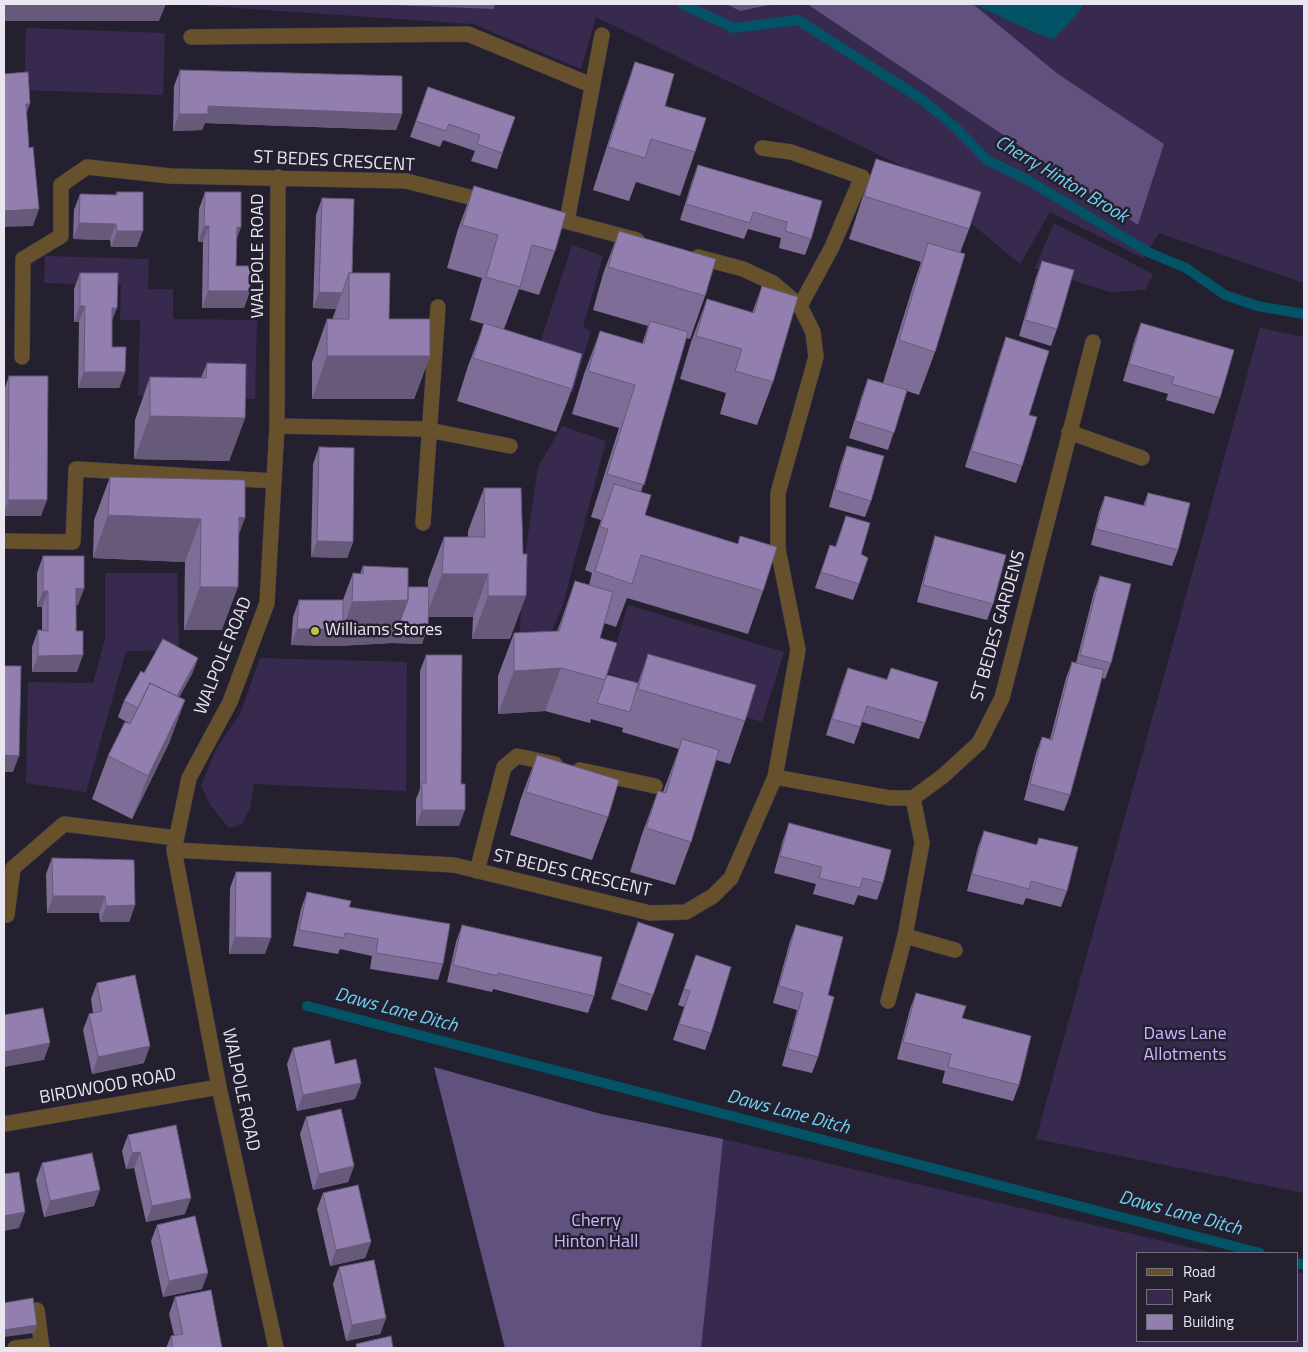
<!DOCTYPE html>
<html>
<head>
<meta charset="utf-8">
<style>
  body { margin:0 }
  #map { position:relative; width:1308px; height:1352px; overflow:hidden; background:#252030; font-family:"Titillium Web",sans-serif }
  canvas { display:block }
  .frame { position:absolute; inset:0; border:5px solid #e9e6f1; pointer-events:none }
  .legend { position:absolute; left:1136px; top:1252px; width:162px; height:90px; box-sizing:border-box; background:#252030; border:1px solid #736f7d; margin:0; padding:6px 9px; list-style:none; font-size:15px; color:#e9e6f1 }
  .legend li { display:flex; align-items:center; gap:10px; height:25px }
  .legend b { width:25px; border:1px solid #736f7d }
</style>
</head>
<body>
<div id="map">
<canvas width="1308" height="1352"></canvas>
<div class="frame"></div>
<ul class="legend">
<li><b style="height:6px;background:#66512c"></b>Road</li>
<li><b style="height:14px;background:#382a4f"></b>Park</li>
<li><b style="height:14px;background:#927faf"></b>Building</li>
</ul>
</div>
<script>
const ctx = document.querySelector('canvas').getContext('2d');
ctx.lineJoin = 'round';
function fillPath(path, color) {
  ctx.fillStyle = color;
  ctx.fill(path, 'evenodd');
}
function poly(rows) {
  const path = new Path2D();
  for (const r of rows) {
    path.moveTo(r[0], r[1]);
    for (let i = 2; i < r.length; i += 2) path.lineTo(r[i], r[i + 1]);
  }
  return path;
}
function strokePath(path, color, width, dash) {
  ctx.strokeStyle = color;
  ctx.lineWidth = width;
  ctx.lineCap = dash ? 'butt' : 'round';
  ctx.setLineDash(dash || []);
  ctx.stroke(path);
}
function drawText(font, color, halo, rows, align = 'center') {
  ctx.font = font + ' "Titillium Web",sans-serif';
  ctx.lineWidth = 5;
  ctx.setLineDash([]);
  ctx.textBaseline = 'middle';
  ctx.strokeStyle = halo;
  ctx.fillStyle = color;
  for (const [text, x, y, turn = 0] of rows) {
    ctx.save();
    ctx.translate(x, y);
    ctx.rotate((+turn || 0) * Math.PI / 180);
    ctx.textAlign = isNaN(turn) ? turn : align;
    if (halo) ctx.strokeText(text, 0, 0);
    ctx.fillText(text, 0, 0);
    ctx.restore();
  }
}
fillPath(poly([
  [204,4,360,4,494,9,495,4,726,4,740,11,775,4,807,4,1138,225,1164,144,1058,74,973,4,1031,31,1082,8,1082,4,1304,4,1304,283,1159,233,1143,258,1050,212,1020,264,902,166,596,17,581,69,473,24,206,6],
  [26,28,165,33,163,95,24,90],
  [1054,223,1153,274,1145,290,1110,292,1035,268],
  [572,245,603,256,583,327,591,331,573,392,528,380],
  [45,256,149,259,148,289,173,289,173,319,257,320,255,399,138,396,140,320,120,320,121,285,44,283],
  [1260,328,1304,337,1304,1193,1036,1139],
  [562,426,606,441,562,608,545,646,519,647,523,569,538,467],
  [105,573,177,573,179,650,126,651,86,792,26,783,28,682,93,683,105,639],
  [628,605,784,652,762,722,607,673],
  [260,658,407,662,406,791,254,784,250,808,241,825,229,828,211,806,201,786,216,749,240,714],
  [434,1067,601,1114,723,1139,1214,1253,1137,1253,1137,1341,1297,1341,1297,1272,1304,1274,1304,1348,505,1348]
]), '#382a4f');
fillPath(poly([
  [360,4,495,4,494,9],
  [726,4,775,4,740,11],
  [807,4,973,4,1058,74,1164,144,1138,225],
  [434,1067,601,1114,723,1139,701,1348,505,1348]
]), '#61517e');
fillPath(poly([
  [973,4,1082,4,1082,8,1054,39,1031,31]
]), '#025366');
strokePath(poly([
  [682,4,734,28,798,20,920,98,955,127,987,160,1026,179,1150,253,1186,268,1225,295,1257,306,1304,314],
  [307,1006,1260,1253],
  [1297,1263,1304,1265]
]), '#025366', 10);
const minor = poly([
  [191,37,468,34,591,85],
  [762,148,791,152,862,177,832,247,800,306],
  [546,216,637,240],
  [567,221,602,35],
  [22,357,23,259,61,236,61,185,87,167,170,176,406,181,489,202],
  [277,426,423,429,510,446],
  [1069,432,1142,458],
  [423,523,438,307],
  [4,541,73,542,76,469,274,481],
  [580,770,655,786],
  [775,777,890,798,913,798,943,776,979,743,1002,698,1093,342],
  [174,850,454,865,650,913,686,912,713,896,731,878,775,777,798,650,778,549,778,493,816,357,813,332,800,306,773,283,743,269,698,257],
  [477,871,504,767,517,756,555,764],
  [7,915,13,868,64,824,176,838],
  [905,936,955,950],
  [888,1001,905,936,922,843,913,798],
  [4,1124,219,1087],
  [37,1310,42,1348],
  [15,1348,41,1345],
  [276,1348,219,1087,174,850,189,778,230,702,267,603,277,426,278,177]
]);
strokePath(minor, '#403c4b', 16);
strokePath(minor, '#66512c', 15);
fillPath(poly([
  [635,62,695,152,680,196,636,182,629,201,593,190,620,105],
  [180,70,402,114,396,130,205,123,202,130,173,131,174,86],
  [428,87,515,117,497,169,471,161,475,151,443,140,440,147,410,137],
  [876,159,969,229,960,253,935,352,919,395,907,391,888,450,849,438,862,395,868,379,883,383,913,286,921,262,849,239,861,202],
  [698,165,822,201,811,239,805,255,779,248,781,238,748,229,744,239,680,220,692,181],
  [474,186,555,251,539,295,519,289,504,329,572,389,556,432,457,401,468,366,484,324,470,320,482,278,447,268,458,229],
  [117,192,137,247,111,247,110,240,73,239,74,210,80,194,115,195],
  [205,192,241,227,236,240,236,266,250,291,244,308,202,308,203,242,198,242,199,209],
  [322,198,352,273,389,319,430,356,414,399,312,399,312,362,327,319,333,319,333,317,336,309,313,308,316,215],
  [619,231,705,296,690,339,686,338,641,492,645,515,763,591,748,634,627,598,616,627,604,623,600,638,607,675,638,683,648,654,745,721,730,764,716,760,691,842,675,885,630,872,642,834,658,791,663,792,679,749,622,732,623,728,591,719,590,723,545,711,498,714,498,676,514,633,557,632,575,581,589,585,592,573,585,570,601,520,591,517,619,428,572,414,584,374,600,331,642,344,648,326,593,310,603,274],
  [1042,261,1057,329,1051,346,1019,336,1036,277],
  [80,273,112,321,112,347,125,372,119,388,78,388,79,322,74,322,74,289],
  [762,286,773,382,757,425,720,414,726,393,680,379,691,342,707,299,752,313],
  [1141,323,1220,398,1214,414,1166,400,1168,394,1123,381,1135,339],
  [1006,337,1029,415,1022,466,1016,483,965,467,1000,354],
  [207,363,245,418,229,461,134,459,135,420,150,377,201,378],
  [9,376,41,516,4,516,4,390],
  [847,446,871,501,865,517,829,507,841,463],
  [319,447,353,542,347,558,311,557,313,464],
  [110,477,239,535,222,630,184,630,185,562,93,558,94,520],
  [484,488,510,639,472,639,473,617,428,617,422,644,392,643,337,646,291,645,293,617,299,600,343,600,353,573,360,574,363,566,408,587,428,587,428,580,444,537,468,537,468,531],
  [1148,493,1178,550,1172,566,1091,545,1099,512,1105,496,1143,506],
  [846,516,861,554,859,584,853,600,815,588,830,545,835,547],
  [935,536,993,604,987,620,917,602,930,552],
  [43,556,78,605,76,605,77,672,32,672,32,647,38,630,42,630,42,607,37,607,37,573],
  [1100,576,1111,663,1105,679,1102,678,1070,795,1064,811,1024,800,1036,753,1042,737,1050,739,1066,678,1072,662,1076,663,1094,592],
  [426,655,461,784,459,826,416,826,416,799,420,789,420,671],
  [198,658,192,674,179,697,185,700,169,743,132,819,92,799,108,756,130,724,118,717,124,701,144,673],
  [848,668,887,679,891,668,925,723,919,739,862,722,854,744,826,735,842,684],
  [537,755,608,817,592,860,510,835,521,798],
  [789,823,883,883,877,900,858,895,854,905,813,894,816,884,774,873,783,840],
  [984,831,1036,845,1039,838,1067,891,1061,907,1026,898,1023,905,967,891,978,847],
  [52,858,135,905,129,922,100,922,99,913,47,913,46,874],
  [236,872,265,954,229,954,230,888],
  [307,892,349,907,443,964,438,980,370,969,372,956,340,949,338,954,293,946,301,909],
  [462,925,594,996,588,1013,493,989,492,992,447,982,456,942],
  [796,925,828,995,818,1057,812,1073,782,1066,797,1010,773,1003,790,941],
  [632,938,653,995,647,1011,611,999],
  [696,955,711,1033,705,1050,673,1040,684,1007,678,1005],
  [97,983,144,1063,92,1074,83,1030,89,1014,93,1013,91,999],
  [916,993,962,1018,1019,1085,1013,1101,942,1083,945,1071,897,1059,910,1009],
  [293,1048,335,1064,361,1083,355,1099,297,1111,287,1064],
  [306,1117,354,1166,348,1182,313,1190,300,1134],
  [128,1135,185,1214,146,1222,134,1168,126,1169,122,1151],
  [42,1163,94,1206,44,1217,36,1180],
  [323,1193,371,1242,365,1258,330,1266,317,1209],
  [157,1225,202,1289,163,1297,151,1241],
  [339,1267,386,1318,380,1334,346,1341,333,1284],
  [175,1297,222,1348,166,1348,171,1336,174,1335,169,1314]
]), '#7e6d96');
fillPath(poly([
  [4,4,166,4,159,21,4,21],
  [26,104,30,104,24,121],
  [208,106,402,114,396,130,205,123,202,130,173,131,179,114],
  [39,209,33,226,4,227,4,211],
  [79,223,116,224,110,240,73,239],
  [204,226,209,226,203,242,198,242],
  [237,227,241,227,235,243],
  [117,231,143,231,137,247,111,247],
  [208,291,250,291,244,308,202,308],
  [319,292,342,293,336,309,313,308],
  [80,306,85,306,79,322,74,322],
  [112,308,117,308,111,324],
  [327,356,430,356,414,399,312,399],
  [84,372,125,372,119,388,78,388],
  [150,416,245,418,229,461,134,459],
  [8,500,47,500,41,516,4,516,4,513],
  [108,515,201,519,185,562,93,558],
  [239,517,245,518,229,561],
  [317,541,353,542,347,558,311,557],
  [442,574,488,574,473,617,426,617],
  [200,587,238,587,222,630,184,630],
  [76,588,84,589,78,605,70,605],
  [43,591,48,591,42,607,37,607],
  [488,596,526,596,510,639,472,639],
  [408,600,428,627,422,644,392,643,337,646,291,645,297,629,343,629,352,602],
  [83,655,77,672,32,672,38,656],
  [198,658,192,674,157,738,163,721],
  [561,668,545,711,498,714,514,671],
  [185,700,169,743,132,819,148,776],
  [4,755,19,756,13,772,4,772],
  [422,810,465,810,459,826,416,826],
  [53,896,105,896,99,913,47,913],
  [135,905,129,922,100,922,106,906],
  [235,937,271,938,265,954,229,954],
  [50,1043,44,1060,4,1067,4,1052],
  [150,1046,144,1063,92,1074,98,1057],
  [361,1083,355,1099,297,1111,303,1095],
  [140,1152,134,1168,126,1169,132,1153],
  [354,1166,348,1182,313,1190,319,1174],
  [100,1190,94,1206,44,1217,50,1201],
  [191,1198,185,1214,146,1222,152,1206],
  [25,1212,19,1228,4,1231,4,1216],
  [371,1242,365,1258,330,1266,336,1250],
  [208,1273,202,1289,163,1297,169,1281],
  [386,1318,380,1334,346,1341,352,1325],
  [37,1325,34,1333,4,1337,4,1330]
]), '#66597a');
const building = poly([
  [635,62,674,74,665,106,706,118,695,152,651,139,645,158,608,147,635,62],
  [180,70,402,76,402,114,208,106,208,114,179,114,180,70],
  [28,72,30,104,26,104,29,148,33,147,39,209,4,211,4,74,28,72],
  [428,87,515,117,502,153,477,144,480,135,449,124,446,131,416,121,428,87],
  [876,159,981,192,969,229,864,196,876,159],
  [698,165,822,201,811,239,785,231,787,222,753,212,750,223,686,204,698,165],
  [474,186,566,213,555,251,532,245,520,287,486,277,498,235,462,225,474,186],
  [117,192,143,192,143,231,117,231,116,224,79,223,80,194,117,195,117,192],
  [205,192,241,192,241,227,237,227,236,266,250,266,250,291,208,291,209,226,204,226,205,192],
  [322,198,354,199,352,273,349,273,342,293,319,292,322,198],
  [619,231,716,259,705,296,608,267,619,231],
  [928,243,965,254,935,352,899,340,928,243],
  [1042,261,1074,270,1057,329,1025,320,1042,261],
  [80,273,118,273,117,308,112,308,112,347,126,347,125,372,84,372,85,306,80,306,80,273],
  [349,273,390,273,389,319,430,319,430,356,327,356,327,319,349,319,349,273],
  [762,286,798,297,773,382,735,371,742,349,696,336,707,299,754,313,762,286],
  [650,321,688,332,644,485,607,474,635,385,588,371,600,331,644,344,650,321],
  [484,323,582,354,572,389,473,358,484,323],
  [1141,323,1234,350,1220,398,1172,384,1174,377,1129,364,1141,323],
  [1006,337,1049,351,1029,415,1037,417,1022,466,971,451,1006,337],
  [207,363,246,364,245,418,150,416,150,377,206,378,207,363],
  [9,376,48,376,47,500,8,500,9,376],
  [868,379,907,390,894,433,855,421,868,379],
  [847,446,884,456,871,501,835,490,847,446],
  [319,447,354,448,353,542,317,541,319,447],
  [110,477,245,480,245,518,239,517,238,587,200,587,201,519,108,515,110,477],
  [614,484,651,495,645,515,738,544,740,536,777,547,763,591,641,555,632,584,595,571,608,529,600,527,614,484],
  [484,488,521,488,523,554,527,554,526,596,488,596,488,574,442,574,444,537,485,537,484,488],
  [1148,493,1190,503,1178,550,1096,529,1105,496,1145,506,1148,493],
  [846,516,870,523,861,554,868,558,859,584,821,572,830,545,836,547,846,516],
  [935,536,1006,555,993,604,923,585,935,536],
  [43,556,84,556,84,589,76,588,76,631,83,631,83,655,38,656,38,630,48,631,48,591,43,591,43,556],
  [363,566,408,568,408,600,352,602,353,573,363,574,363,566],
  [1100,576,1131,584,1111,663,1080,655,1100,576],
  [575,581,613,592,600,638,617,643,605,680,561,668,514,671,514,633,559,631,575,581],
  [408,587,429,587,428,627,398,627,408,600,408,587],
  [299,600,343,600,343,629,297,629,299,600],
  [163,639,198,658,177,696,150,683,138,708,124,701,141,671,144,673,163,639],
  [648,654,756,685,745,721,638,689,648,654],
  [426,655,462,655,461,784,465,784,465,810,422,810,422,783,426,783,426,655],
  [1072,662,1104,670,1070,795,1030,784,1042,737,1052,740,1072,662],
  [4,666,21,666,19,756,4,755,4,666],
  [848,668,887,680,891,668,938,682,925,723,867,706,860,727,832,719,848,668],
  [607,675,638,683,630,712,597,703,607,675],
  [150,683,185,700,148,776,108,756,125,722,130,724,150,683],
  [682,739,719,750,691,842,646,828,658,791,666,793,682,739],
  [537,755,619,780,608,817,526,792,537,755],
  [789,823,891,850,883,883,863,878,860,888,819,878,822,867,780,856,789,823],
  [984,831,1037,845,1039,838,1078,847,1067,891,1031,881,1029,889,972,874,984,831],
  [52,858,134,860,135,905,106,906,105,896,53,896,52,858],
  [236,872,271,872,271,938,235,937,236,872],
  [307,892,351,901,349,907,450,924,443,964,376,953,378,939,345,933,344,938,299,930,307,892],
  [638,922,674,934,653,995,617,983,638,922],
  [462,925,602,957,594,996,498,973,498,976,453,965,462,925],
  [796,925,843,937,828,995,834,997,818,1057,788,1049,803,993,779,986,796,925],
  [696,955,731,967,711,1033,679,1024,690,991,684,989,696,955],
  [135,975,150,1046,98,1057,89,1014,102,1011,97,983,135,975],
  [916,993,966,1006,962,1018,1031,1036,1019,1085,948,1067,951,1054,903,1042,916,993],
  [43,1008,50,1043,4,1052,4,1015,43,1008],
  [330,1040,335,1064,356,1059,361,1083,303,1095,293,1048,330,1040],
  [341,1109,354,1166,319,1174,306,1117,341,1109],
  [176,1125,191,1198,152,1206,140,1152,132,1153,128,1135,176,1125],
  [92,1153,100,1190,50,1201,42,1163,92,1153],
  [19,1172,25,1212,4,1216,4,1174,19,1172],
  [358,1185,371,1242,336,1250,323,1193,358,1185],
  [195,1216,208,1273,169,1281,157,1225,195,1216],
  [374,1260,386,1318,352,1325,339,1267,374,1260],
  [211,1290,222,1348,173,1348,171,1336,183,1334,175,1297,211,1290],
  [33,1298,37,1325,4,1330,4,1303,33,1298],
  [391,1336,393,1348,357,1348,356,1344,391,1336]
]);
fillPath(building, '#927faf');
strokePath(building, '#66597a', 1);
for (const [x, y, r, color] of [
  [315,631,5,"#c1be40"]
]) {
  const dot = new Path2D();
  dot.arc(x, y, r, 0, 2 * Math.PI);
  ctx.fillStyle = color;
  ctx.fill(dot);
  strokePath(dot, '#252030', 2);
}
drawText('18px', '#e9e6f1', '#252030', [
  ["ST BEDES CRESCENT",334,162,3],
  ["WALPOLE ROAD",259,256,-90],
  ["ST BEDES GARDENS",999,626,-74],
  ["WALPOLE ROAD",224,656,-68],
  ["ST BEDES CRESCENT",572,874,13],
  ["BIRDWOOD ROAD",108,1087,-10],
  ["WALPOLE ROAD",240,1090,78]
]);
drawText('18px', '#e9e6f1', '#252030', [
  ["Williams Stores",325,631]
], 'left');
drawText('18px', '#cdb5fe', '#252030', [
  ["Daws Lane",1185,1035],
  ["Allotments",1185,1056],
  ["Cherry",596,1222],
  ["Hinton Hall",596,1243]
]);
drawText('italic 19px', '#6dd2f1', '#252030', [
  ["Cherry Hinton Brook",1061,180,31],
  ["Daws Lane Ditch",396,1011,15],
  ["Daws Lane Ditch",788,1113,15],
  ["Daws Lane Ditch",1180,1214,15]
]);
</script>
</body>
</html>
